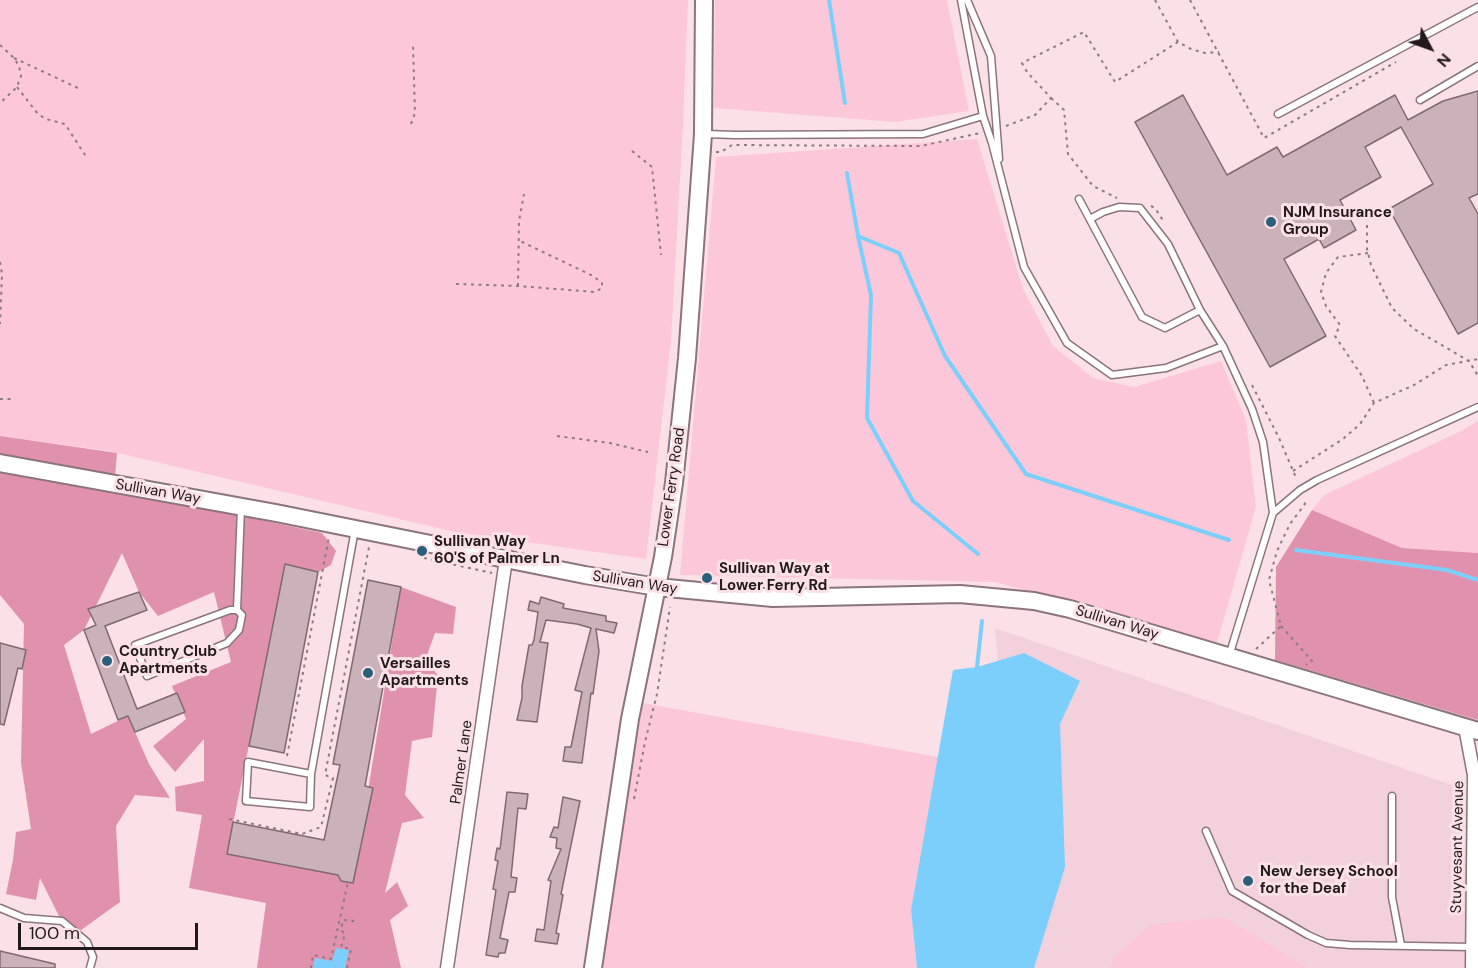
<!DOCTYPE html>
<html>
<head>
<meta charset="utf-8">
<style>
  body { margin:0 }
  #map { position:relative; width:1478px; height:968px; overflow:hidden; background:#fbe0e8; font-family:"DM Sans",sans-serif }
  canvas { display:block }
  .north { position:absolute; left:1400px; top:18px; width:60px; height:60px; -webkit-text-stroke:4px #fbe0e8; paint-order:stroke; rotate:131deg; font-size:16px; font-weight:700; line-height:24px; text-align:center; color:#22191c }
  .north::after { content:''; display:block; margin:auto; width:21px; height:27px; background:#22191c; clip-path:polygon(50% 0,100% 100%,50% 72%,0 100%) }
  .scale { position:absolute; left:18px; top:923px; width:180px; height:27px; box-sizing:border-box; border:3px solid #22191c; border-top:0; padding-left:8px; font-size:18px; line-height:21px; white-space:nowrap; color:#22191c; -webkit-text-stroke:4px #fbe0e8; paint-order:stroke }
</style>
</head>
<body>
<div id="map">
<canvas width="1478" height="968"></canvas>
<div class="north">N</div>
<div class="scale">100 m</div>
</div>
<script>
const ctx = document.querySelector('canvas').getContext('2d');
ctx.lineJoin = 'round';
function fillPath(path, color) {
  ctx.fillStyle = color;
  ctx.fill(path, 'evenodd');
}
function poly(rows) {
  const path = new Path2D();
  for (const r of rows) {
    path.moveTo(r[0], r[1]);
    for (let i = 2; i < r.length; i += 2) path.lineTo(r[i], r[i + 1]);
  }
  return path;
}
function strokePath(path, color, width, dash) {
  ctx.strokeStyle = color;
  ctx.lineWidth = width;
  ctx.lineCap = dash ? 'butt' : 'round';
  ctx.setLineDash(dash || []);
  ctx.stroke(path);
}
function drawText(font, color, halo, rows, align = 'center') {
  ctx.font = font + ' "DM Sans",sans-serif';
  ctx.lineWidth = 6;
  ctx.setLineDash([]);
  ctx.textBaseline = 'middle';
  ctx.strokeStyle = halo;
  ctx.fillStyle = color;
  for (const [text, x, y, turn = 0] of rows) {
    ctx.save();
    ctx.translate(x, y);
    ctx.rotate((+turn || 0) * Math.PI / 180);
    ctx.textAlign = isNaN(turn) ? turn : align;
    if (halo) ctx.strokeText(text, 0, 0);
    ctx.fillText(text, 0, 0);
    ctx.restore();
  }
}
fillPath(poly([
  [995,628,1478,794,1478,968,1025,968]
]), '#f3d1dc');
fillPath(poly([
  [0,0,688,0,683,125,671,341,646,559,455,532,109,451,0,436],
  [715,0,947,0,969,111,895,122,714,108],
  [977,139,1023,289,1053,346,1093,378,1134,387,1221,361,1246,420,1256,507,1217,643,995,582,680,575,716,157],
  [1478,421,1478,553,1402,548,1312,510,1324,495,1459,432],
  [643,703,938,757,911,910,917,968,598,968],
  [1224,917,1308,968,1110,968,1113,958,1151,924]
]), '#fcc8d9');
fillPath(poly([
  [0,436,117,453,114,489,322,533,336,551,331,565,318,572,285,565,227,854,338,875,341,881,353,883,401,587,456,607,453,634,435,633,425,661,438,675,432,737,412,741,405,795,424,818,402,823,385,893,397,882,408,906,390,920,401,968,257,968,266,903,189,888,202,815,176,811,175,787,204,781,204,739,175,772,153,746,186,719,172,686,231,662,214,592,158,616,139,592,122,553,84,630,64,645,91,734,128,716,149,764,170,798,135,795,116,826,120,902,70,938,40,878,36,900,6,894,13,860,16,832,31,829,21,763,24,624,0,595],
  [1312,510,1402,548,1478,553,1478,720,1275,660,1276,567]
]), '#e091ad');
fillPath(poly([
  [1024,653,1080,681,1060,724,1065,867,1034,968,917,968,911,910,953,670,977,667],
  [336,948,349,950,345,968,313,968,315,958,332,961]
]), '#7dcffb');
strokePath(poly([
  [829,0,845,103],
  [847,173,858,236,871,295,867,418,913,501,978,554],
  [858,236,899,253,945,356,1026,474,1229,540],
  [1296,550,1447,570,1478,580],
  [977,667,982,621]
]), '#7dcffb', 4);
const building = poly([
  [1478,91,1478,194,1469,198,1478,214,1478,323,1458,334,1389,209,1433,184,1401,127,1365,147,1381,177,1340,200,1356,230,1324,248,1319,239,1284,259,1326,336,1270,367,1135,122,1183,95,1227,175,1277,147,1283,157,1395,95,1408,120,1443,101,1478,91],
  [285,564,318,572,284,753,249,746,285,564],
  [368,580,401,587,365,786,373,788,353,883,341,881,338,875,227,854,233,822,324,840,340,765,333,764,368,580],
  [139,592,147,610,105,626,137,709,177,693,185,712,135,732,128,716,118,720,84,630,96,625,88,609,139,592],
  [541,597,564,604,563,608,606,616,606,621,617,623,614,633,596,629,599,651,593,694,591,693,582,763,563,761,565,747,571,747,582,692,575,690,591,628,577,624,546,620,540,642,548,643,537,722,517,720,522,698,522,686,529,645,532,645,534,640,538,612,528,610,530,601,539,604,541,597],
  [0,643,26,650,22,669,18,668,4,725,0,724,0,643],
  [507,792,528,794,526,809,518,808,511,877,517,878,515,892,509,892,500,938,508,940,505,953,499,953,498,957,486,955,496,890,493,889,498,861,495,860,497,848,500,849,507,792],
  [563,797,580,801,561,894,563,895,556,933,559,934,557,944,535,941,537,929,544,930,551,881,548,880,561,849,556,848,557,838,550,837,554,827,558,828,563,797],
  [0,951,55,964,55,968,0,968,0,951]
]);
fillPath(building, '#cbb2ba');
strokePath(building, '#806970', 1.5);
const lane = poly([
  [967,0,991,56,999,159],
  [1420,100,1478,66],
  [1278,114,1478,7],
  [983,116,992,143,1024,267,1067,343,1112,375,1166,368,1223,346],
  [705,134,735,135,923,134,983,116,961,0],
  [1079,199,1142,317,1165,328,1200,310],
  [1090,219,1103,212,1119,207,1140,208,1168,244,1200,310,1223,346,1252,409,1263,442,1273,513],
  [237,610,242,615,239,630,227,643,147,676,135,645,230,610,237,610,241,508],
  [1229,656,1273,513,1300,490,1317,480,1478,407],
  [311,774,248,762,246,801,310,807,311,774,355,529],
  [1392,796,1392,897,1401,945],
  [1206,831,1232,891,1308,935,1326,943,1350,945,1472,947],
  [0,908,24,918,62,921,87,942,93,957,90,968]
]);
const street = poly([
  [1465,727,1474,775,1472,968],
  [447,968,506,559]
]);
const secondary = poly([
  [0,463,276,513,585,575,657,587,773,598,960,594,1034,601,1070,609,1478,731],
  [593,968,630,719,663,557,674,483,687,358,703,134,704,0]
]);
strokePath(lane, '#8b747b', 9);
strokePath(street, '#8b747b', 15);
strokePath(secondary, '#8b747b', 20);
strokePath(poly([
  [1155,0,1178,42],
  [1190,0,1264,138,1396,62],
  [0,45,14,58,19,66,21,76,17,87,0,103],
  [14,58,80,89],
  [17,87,38,114,46,119,65,124,87,158],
  [1051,98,1064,110,1068,154,1093,186,1117,198],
  [411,124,415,113,413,45],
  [1006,126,1035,115,1051,98,1027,72,1022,63,1084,32,1115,82,1178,42,1191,49,1205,53,1219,52],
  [632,151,652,167,661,255],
  [716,152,721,152,732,145,921,146,980,133],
  [1151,206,1155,208,1164,222],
  [1367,225,1367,249,1371,265,1392,308,1414,329,1469,361,1478,376],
  [1368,253,1338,257,1326,273,1321,292,1326,306,1340,325,1335,336,1362,376,1374,403],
  [0,262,2,274,0,324],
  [456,284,518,286,595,292,602,288,602,283,593,276,518,240],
  [518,286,519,221,524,194],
  [1252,385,1279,438,1297,480],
  [0,399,15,399],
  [557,436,610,443,648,452],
  [1293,471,1343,439,1360,424,1374,403,1414,385,1446,365,1478,359],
  [424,558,492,573],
  [1281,626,1312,661,1306,665],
  [1256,649,1281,626,1269,580,1277,551,1290,524,1305,504,1304,500],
  [287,756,329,537],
  [634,799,645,742,657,694,670,607],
  [229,819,302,834,321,827,333,778,325,775,369,547,371,548],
  [311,968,313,955,331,959,348,882],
  [347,968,351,949,341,947,345,934,341,930,343,920,354,921]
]), '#8d7b80', 2, [3, 4.5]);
strokePath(lane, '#fff', 6);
strokePath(street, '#fff', 12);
strokePath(secondary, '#fff', 16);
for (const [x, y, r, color] of [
  [1271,222,6,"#29607b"],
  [422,551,6,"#29607b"],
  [707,578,6,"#29607b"],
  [107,661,6,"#29607b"],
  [368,673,6,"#29607b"],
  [1248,881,6,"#29607b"]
]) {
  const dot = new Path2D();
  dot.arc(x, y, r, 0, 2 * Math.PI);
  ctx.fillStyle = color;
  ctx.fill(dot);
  strokePath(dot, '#fbe0e8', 2);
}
drawText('bold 15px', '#22191c', '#fbe0e8', [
  ["NJM Insurance",1283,213],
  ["Group",1283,230],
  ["Sullivan Way",434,542],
  ["60'S of Palmer Ln",434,559],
  ["Sullivan Way at",719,569],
  ["Lower Ferry Rd",719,586],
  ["Country Club",119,652],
  ["Apartments",119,669],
  ["Versailles",380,664],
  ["Apartments",380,681],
  ["New Jersey School",1260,872],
  ["for the Deaf",1260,889]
], 'left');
drawText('15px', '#22191c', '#fbe0e8', [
  ["Lower Ferry Road",672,487,-82],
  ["Sullivan Way",158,492,10],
  ["Sullivan Way",635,583,9],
  ["Sullivan Way",1117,623,17],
  ["Palmer Lane",462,762,-82],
  ["Stuyvesant Avenue",1458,847,-89]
]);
</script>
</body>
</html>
